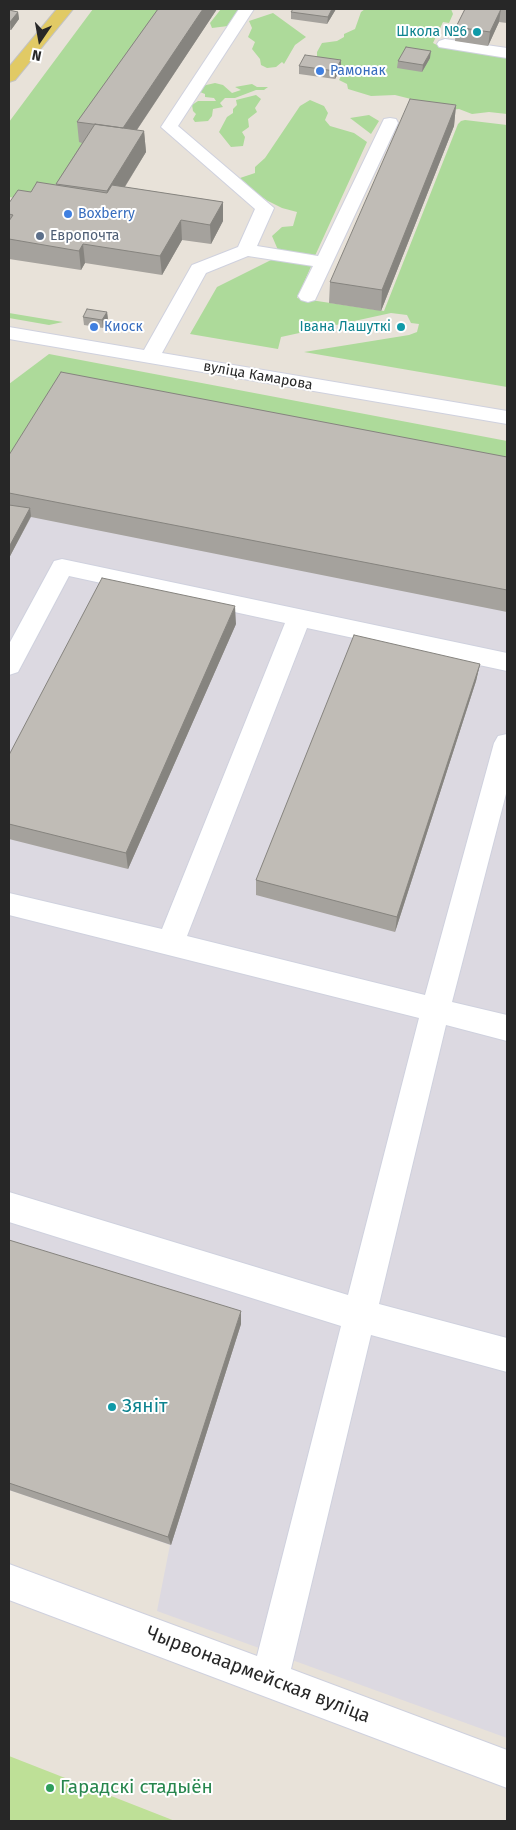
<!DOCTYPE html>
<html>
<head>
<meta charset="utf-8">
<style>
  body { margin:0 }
  #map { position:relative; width:516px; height:1830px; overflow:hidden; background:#e8e2d9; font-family:"Fira Sans",sans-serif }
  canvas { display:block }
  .frame { position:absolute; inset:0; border:10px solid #272727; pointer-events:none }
  .north { position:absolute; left:15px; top:15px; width:50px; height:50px; -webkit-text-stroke:4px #fff; paint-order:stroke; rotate:192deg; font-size:14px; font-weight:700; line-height:20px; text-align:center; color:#272727 }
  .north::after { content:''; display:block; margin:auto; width:18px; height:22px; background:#272727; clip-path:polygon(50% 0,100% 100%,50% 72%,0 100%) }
</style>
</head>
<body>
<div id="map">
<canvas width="516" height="1830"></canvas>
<div class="frame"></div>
<div class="north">N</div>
</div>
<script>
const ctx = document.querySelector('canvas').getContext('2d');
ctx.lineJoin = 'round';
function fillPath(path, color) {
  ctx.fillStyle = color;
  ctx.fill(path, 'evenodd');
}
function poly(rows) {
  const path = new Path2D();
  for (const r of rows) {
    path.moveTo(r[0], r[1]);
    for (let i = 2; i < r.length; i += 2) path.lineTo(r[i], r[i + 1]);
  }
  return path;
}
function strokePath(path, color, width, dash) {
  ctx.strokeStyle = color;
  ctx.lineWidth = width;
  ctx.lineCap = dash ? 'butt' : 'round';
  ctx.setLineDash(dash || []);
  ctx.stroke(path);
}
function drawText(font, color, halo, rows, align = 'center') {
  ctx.font = font + ' "Fira Sans",sans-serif';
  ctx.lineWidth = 4;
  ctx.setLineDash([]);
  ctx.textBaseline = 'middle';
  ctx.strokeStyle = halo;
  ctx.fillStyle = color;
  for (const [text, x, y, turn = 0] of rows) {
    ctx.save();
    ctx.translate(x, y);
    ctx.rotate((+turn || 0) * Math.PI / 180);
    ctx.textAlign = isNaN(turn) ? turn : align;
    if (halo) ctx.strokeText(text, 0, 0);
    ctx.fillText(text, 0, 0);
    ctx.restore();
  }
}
fillPath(poly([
  [9,429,507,445,507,1738,157,1611,170,1545,9,1490]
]), '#dcd9e1');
fillPath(poly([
  [93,9,173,9,97,145,58,205,9,197,9,122],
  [221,9,241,9,237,13,235,18,228,26,212,28,210,23],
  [365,9,451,9,453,14,449,23,443,22,433,43,443,48,454,46,507,50,507,114,489,112,472,114,459,109,449,110,415,100,395,95,371,96,348,89,347,84,339,80,343,72,342,67,323,65,317,60,317,52,322,43,337,41,344,37,344,34,355,29,361,12],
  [273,13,306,37,295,45,284,64,282,62,276,67,267,68,261,65,260,59,252,49,255,42,248,37,252,28,249,21],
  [215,83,223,85,232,93,241,90,235,87,252,84,257,87,268,87,264,90,256,90,235,98,225,98,220,103,223,107,213,109,212,116,208,121,195,122,193,119,196,114,193,111,192,105,198,101,216,101,214,98,205,97,205,94,200,92,202,86],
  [256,95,261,99,255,108,257,112,248,119,249,127,242,132,245,137,243,146,231,147,219,132,227,117,233,113,233,109,237,105,236,100],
  [310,100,324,106,328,113,325,120,330,126,354,133,367,142,314,258,278,250,272,236,282,227,293,226,297,212,282,208,268,201,246,186,247,184,240,178,255,173,255,167,265,158,300,106],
  [369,115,379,121,371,134,350,118],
  [465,120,507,125,507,387,304,352,409,335,417,332,419,324,411,323,407,315,391,313,281,337,278,349,190,334,217,287,279,256,313,262,297,298,384,311,458,124,461,121],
  [9,313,63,322,49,325,9,318],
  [49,354,507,441,507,480,9,481,9,384]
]), '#adda9a');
fillPath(poly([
  [9,1756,175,1821,9,1821]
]), '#bee097');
const minor = poly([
  [239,9,254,9,178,126,274,208,257,246,318,256,382,123,384,119,390,118,396,119,398,123,315,300,308,302,301,300,298,296,313,266,248,256,206,273,162,353,507,411,507,424,9,339,9,327,144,350,192,265,238,247,255,209,161,127,239,9],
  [445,39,507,48,507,58,439,47,437,44,439,41,445,39],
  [62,559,507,653,507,671,307,628,187,936,425,995,494,743,498,736,507,734,507,790,452,1002,507,1015,507,1041,446,1025,379,1304,507,1338,507,1372,371,1335,291,1669,507,1750,507,1788,9,1600,9,1564,257,1656,341,1326,9,1222,9,1192,348,1295,419,1018,9,915,9,893,162,929,285,623,69,576,18,672,9,675,9,644,54,561,62,559]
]);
const major = poly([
  [57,9,73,9,15,80,9,82,9,67,57,9]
]);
strokePath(minor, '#cfd1de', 2);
strokePath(major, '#c3c3c3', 2);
fillPath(minor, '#fff');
fillPath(major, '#e1ca65');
fillPath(poly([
  [158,9,217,9,137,130,144,131,146,152,125,187,223,202,223,221,211,244,182,240,162,275,85,263,81,270,9,259,9,203,31,192,56,185,56,184,82,143,79,142,77,122],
  [336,9,327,24,291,19,291,12],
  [465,9,507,9,507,23,499,22,488,46,455,41,456,27],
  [9,10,18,12,19,19,11,30,9,30],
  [430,58,422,72,397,68,398,61],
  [299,66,341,68,335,79,299,74],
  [456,105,454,126,381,311,329,303,330,282],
  [107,312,108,320,103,328,84,325,83,317],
  [9,455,507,457,507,612,31,517,9,558],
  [236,624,128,869,9,839,9,755],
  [480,664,476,681,395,932,256,895,256,880],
  [9,1240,241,1324,171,1545,9,1490]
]), '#a5a29d');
fillPath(poly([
  [203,9,217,9,124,149,123,128],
  [332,9,336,9,327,24,328,17],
  [501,9,499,22,488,46,490,32],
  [18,12,19,19,11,30,10,22],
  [431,51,430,58,422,72,423,65],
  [341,60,341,68,335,79,335,71],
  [456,105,454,126,381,311,382,290],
  [144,131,146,152,109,212,107,191],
  [223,202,223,221,211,244,210,225],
  [181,220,182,240,162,275,160,256],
  [83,244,85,263,81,270,79,251],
  [107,312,108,320,103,328,102,320],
  [30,508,31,516,9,558,9,547],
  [235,606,236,624,128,869,126,853],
  [480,664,476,681,395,932,397,917],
  [241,1311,241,1324,171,1545,168,1537]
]), '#86847f');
const building = poly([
  [158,9,203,9,123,128,77,122,158,9],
  [293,9,332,9,328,17,291,12,293,9],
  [465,9,501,9,490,32,456,27,465,9],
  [9,10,18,12,10,22,9,22,9,10],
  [406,47,431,51,423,65,398,61,406,47],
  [305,55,341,60,335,71,299,66,305,55],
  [410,99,456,105,382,290,330,282,410,99],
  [95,124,144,131,107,191,56,184,95,124],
  [37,182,107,193,112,185,223,202,210,225,181,220,160,256,83,244,79,251,9,239,9,221,13,215,9,214,9,203,18,190,31,192,37,182],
  [87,309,107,312,102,320,83,317,87,309],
  [61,372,507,457,507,590,9,493,9,455,61,372],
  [9,505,30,508,9,547,9,505],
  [102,578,235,606,126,853,9,824,9,755,102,578],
  [354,635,480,664,397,917,256,880,354,635],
  [9,1240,241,1311,168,1537,9,1483,9,1240]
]);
fillPath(building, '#c0bcb6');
strokePath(building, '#86847f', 1);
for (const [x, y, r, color] of [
  [477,32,5,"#0f9aa8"],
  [320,71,5,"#3f7fe0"],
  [68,214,5,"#3f7fe0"],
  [40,236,5,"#5c6f8a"],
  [94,327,5,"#3f7fe0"],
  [401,327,5,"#0f9aa8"],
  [112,1407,5,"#0f9aa8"],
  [50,1788,5,"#2e9e5b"]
]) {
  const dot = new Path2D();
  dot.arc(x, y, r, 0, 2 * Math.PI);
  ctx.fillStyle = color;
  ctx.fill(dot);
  strokePath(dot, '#fff', 2);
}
drawText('14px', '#0d838f', '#fff', [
  ["Школа №6",467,32],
  ["Івана Лашуткі",391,327]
], 'right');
drawText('14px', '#366cbe', '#fff', [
  ["Рамонак",330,71],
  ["Boxberry",78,214],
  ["Киоск",104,327]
], 'left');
drawText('14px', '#4e5e75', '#fff', [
  ["Европочта",50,236]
], 'left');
drawText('14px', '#272727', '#fff', [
  ["вуліца Камарова",258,376,10]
]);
drawText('19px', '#0d838f', '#fff', [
  ["Зяніт",122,1407]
], 'left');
drawText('19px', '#272727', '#fff', [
  ["Чырвонаармейская вуліца",258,1675,21]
]);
drawText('19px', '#27864d', '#fff', [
  ["Гарадскі стадыён",60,1788]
], 'left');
</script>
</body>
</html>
